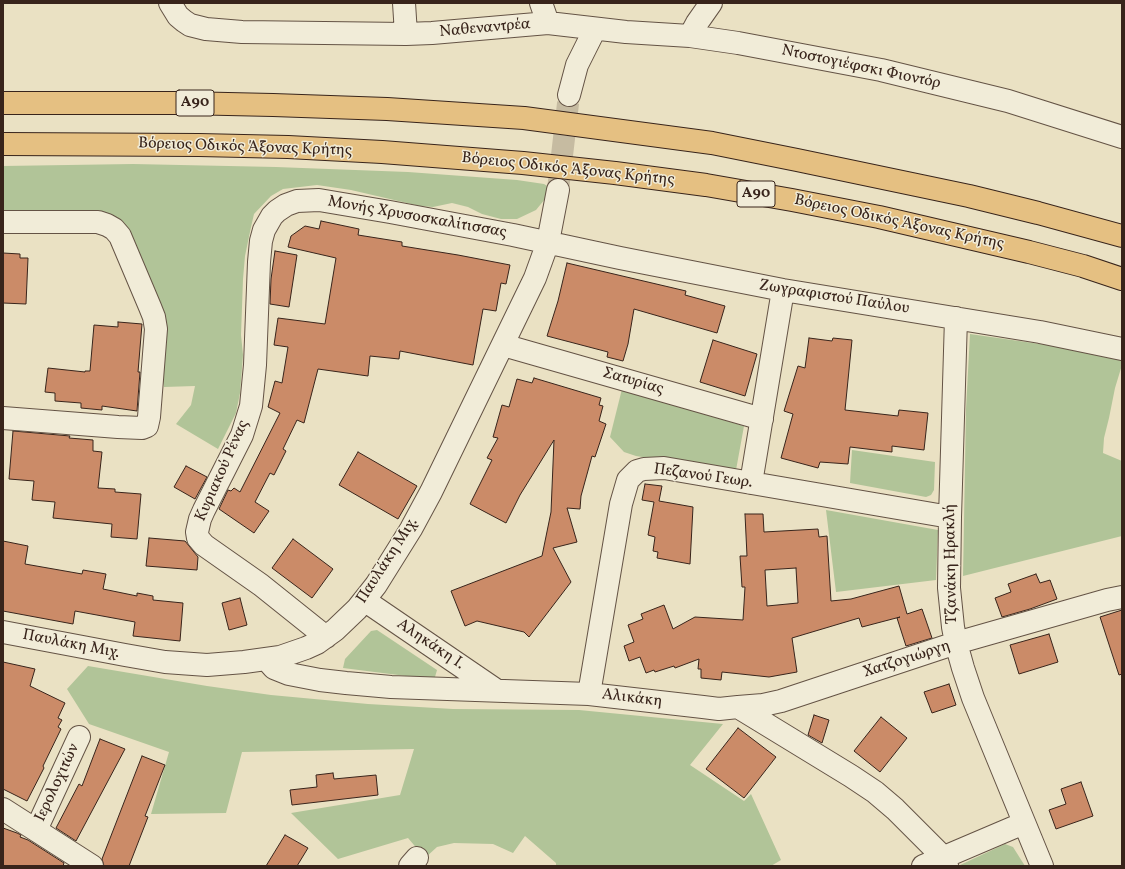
<!DOCTYPE html>
<html>
<head>
<meta charset="utf-8">
<style>
  body { margin:0 }
  #map { position:relative; width:1125px; height:869px; overflow:hidden; background:#eae1c3; font-family:Vollkorn,serif }
  canvas { display:block }
  .frame { position:absolute; inset:0; border:4px solid #38241b; pointer-events:none }
</style>
</head>
<body>
<div id="map">
<canvas width="1125" height="869"></canvas>
<div class="frame"></div>
</div>
<script>
const ctx = document.querySelector('canvas').getContext('2d');
ctx.lineJoin = 'round';
function fillPath(path, color) {
  ctx.fillStyle = color;
  ctx.fill(path, 'evenodd');
}
function poly(rows) {
  const path = new Path2D();
  for (const r of rows) {
    path.moveTo(r[0], r[1]);
    for (let i = 2; i < r.length; i += 2) path.lineTo(r[i], r[i + 1]);
  }
  return path;
}
function strokePath(path, color, width, dash) {
  ctx.strokeStyle = color;
  ctx.lineWidth = width;
  ctx.lineCap = dash ? 'butt' : 'round';
  ctx.setLineDash(dash || []);
  ctx.stroke(path);
}
function drawText(font, color, halo, rows, align = 'center') {
  ctx.font = font + ' Vollkorn,serif';
  ctx.lineWidth = 3;
  ctx.setLineDash([]);
  ctx.textBaseline = 'middle';
  ctx.strokeStyle = halo;
  ctx.fillStyle = color;
  for (const [text, x, y, turn = 0] of rows) {
    ctx.save();
    ctx.translate(x, y);
    ctx.rotate((+turn || 0) * Math.PI / 180);
    ctx.textAlign = isNaN(turn) ? turn : align;
    if (halo) ctx.strokeText(text, 0, 0);
    ctx.fillText(text, 0, 0);
    ctx.restore();
  }
}
fillPath(poly([
  [133,164,276,167,408,172,517,180,544,184,549,187,545,199,536,210,517,219,501,219,482,214,468,207,452,203,433,207,420,206,351,190,317,185,283,189,271,196,254,214,251,227,245,256,243,279,241,335,243,355,240,393,236,413,218,449,176,424,191,405,195,386,164,387,161,369,114,219,105,212,97,211,3,212,3,166],
  [970,334,1068,348,1122,359,1122,365,1115,388,1109,418,1104,438,1103,453,1122,461,1122,536,963,576,966,409],
  [622,389,744,426,736,470,728,471,636,456,624,452,610,437],
  [852,450,935,462,934,490,931,495,926,497,850,483],
  [826,510,938,530,936,580,836,592],
  [377,630,437,670,435,677,430,679,343,668,345,659,371,631],
  [88,666,207,686,271,695,368,704,453,709,579,710,723,724,690,765,744,801,751,794,781,860,771,866,556,866,556,863,525,836,513,853,493,844,454,843,437,847,425,858,408,838,338,859,291,813,400,795,414,749,242,752,226,813,151,814,169,752,89,724,67,689],
  [1005,844,1013,847,1025,866,958,866]
]), '#b1c498');
const building = poly([
  [321,221,359,229,358,235,402,242,402,246,458,255,510,265,506,284,501,283,496,311,483,309,473,365,400,351,399,359,370,356,368,376,318,369,304,423,297,420,283,449,286,451,274,475,270,473,255,502,269,511,254,533,219,509,228,490,231,491,234,488,240,492,280,413,268,407,275,381,282,383,288,347,274,345,278,318,325,324,336,258,288,247,291,236,305,226,319,229,321,221],
  [275,251,297,255,289,307,270,304,271,279,275,251],
  [3,253,20,254,20,258,28,258,26,304,3,303,3,253],
  [567,263,686,291,685,295,725,306,717,333,634,309,628,344,623,361,607,357,608,352,547,336,558,301,567,263],
  [118,322,142,324,138,372,140,372,137,411,102,406,102,410,81,408,81,403,55,401,55,393,45,392,48,368,85,372,85,371,90,371,94,325,118,327,118,322],
  [809,338,832,341,833,338,852,340,845,410,898,416,899,410,928,413,924,450,892,446,892,452,850,447,848,464,820,462,818,468,781,458,793,414,784,411,798,366,805,368,809,338],
  [713,340,757,354,745,396,700,382,713,340],
  [534,378,601,398,599,405,603,406,599,421,606,424,595,457,592,456,581,496,580,509,567,508,577,542,553,548,571,582,529,637,524,632,477,621,465,626,451,591,542,556,551,512,554,440,520,495,506,523,470,504,492,460,487,458,498,438,493,437,502,405,509,407,517,379,532,383,534,378],
  [13,431,70,436,69,438,93,440,93,451,102,452,98,488,115,489,115,492,141,494,137,539,111,537,112,524,53,518,55,502,32,500,34,481,9,479,13,431],
  [358,452,417,486,398,519,339,485,358,452],
  [186,466,207,477,195,499,174,487,186,466],
  [645,484,662,486,659,501,693,507,690,564,657,558,658,552,653,551,655,537,648,535,654,502,642,500,645,484],
  [745,514,763,514,764,532,818,529,819,537,827,536,831,601,851,599,899,586,907,614,922,609,932,638,906,646,897,618,900,617,862,627,859,618,792,638,797,672,769,677,722,672,721,680,701,678,701,669,698,669,699,659,675,668,674,666,655,672,654,670,646,673,640,657,629,661,624,646,634,642,628,625,643,619,641,614,664,605,673,629,695,617,743,620,745,587,742,587,740,556,747,556,745,514],
  [796,568,798,603,767,606,765,570,796,568],
  [149,538,185,541,198,557,197,570,146,566,149,538],
  [293,539,333,569,312,598,272,568,293,539],
  [3,541,28,546,25,564,82,574,83,570,106,574,103,589,137,596,137,593,153,596,153,600,183,603,180,641,133,636,135,622,75,611,73,624,3,611,3,541],
  [1036,574,1040,583,1050,580,1057,599,1030,609,1002,617,995,598,1011,592,1008,584,1036,574],
  [240,598,247,625,229,630,222,603,240,598],
  [1122,610,1122,674,1119,675,1100,617,1122,610],
  [1049,634,1058,662,1019,674,1010,645,1049,634],
  [3,662,35,669,30,686,65,703,58,718,62,720,58,727,61,729,43,766,44,768,27,801,3,789,3,662],
  [949,684,956,705,932,713,924,692,949,684],
  [814,715,829,720,822,743,808,735,814,715],
  [881,717,907,738,880,772,854,751,881,717],
  [738,728,776,757,744,798,706,769,738,728],
  [100,739,125,749,76,841,56,828,79,784,82,786,100,739],
  [142,756,165,765,145,816,148,817,129,866,104,866,102,859,142,756],
  [333,773,334,779,376,775,378,795,292,805,290,790,317,787,316,775,333,773],
  [1081,782,1093,816,1056,829,1049,810,1066,804,1061,789,1081,782],
  [3,828,17,833,21,835,20,837,28,840,64,863,63,866,3,866,3,828],
  [285,835,308,848,297,866,266,866,285,835]
]);
fillPath(building, '#cb8b68');
strokePath(building, '#38241b', 1);
strokePath(poly([
  [558,190,569,95]
]), '#c6bba1', 22, [22, 11]);
const minor = poly([
  [170,3,178,16,184,21,190,25,206,29,242,32,406,34],
  [404,3,406,34,432,33,548,23,626,32,690,36,738,43,881,70,1008,101,1122,137],
  [541,3,548,23],
  [690,36,697,23,711,3],
  [569,95,577,65,595,29],
  [3,222,98,222,107,225,114,229,120,236,150,307,154,317,156,329,149,417,147,426,142,428,118,427,3,418],
  [956,318,950,517,949,588,953,627,956,643,963,668,973,698,1042,866],
  [503,345,762,419],
  [751,483,783,290],
  [364,600,496,690],
  [3,632,125,655,165,662,207,665,244,662,280,657,306,648,317,643,335,630,357,609,376,585,411,529,431,492,535,278,548,242,558,190],
  [326,637,261,585,204,545,198,538,197,532,200,519,204,510,242,435,251,406,255,365,259,262,261,241,264,230,272,216,277,211,286,205,297,201,319,200,390,212,513,235,620,258,783,290,1040,332,1122,349],
  [266,659,274,668,289,674,320,680,346,683,391,687,589,694,703,707,719,709,738,707,851,776,875,792,895,809,943,857,947,866],
  [589,694,621,504,628,480,637,471,644,469,664,468,950,517],
  [738,707,763,705,781,701,956,643,1107,600,1122,597],
  [3,809,92,866],
  [36,830,79,737],
  [410,866,417,858],
  [923,866,1024,823]
]);
const highway = poly([
  [3,103,183,103,273,105,387,109,524,118,712,143,797,160,969,196,1038,213,1122,236],
  [3,144,199,145,288,147,382,152,523,163,615,173,706,185,792,200,879,217,1029,252,1083,266,1122,279]
]);
strokePath(minor, '#645345', 24);
strokePath(highway, '#38241b', 24);
strokePath(minor, '#f1ecd8', 22);
strokePath(highway, '#e5c082', 22);
for (const [x, y, w] of [
  [195,103,38],
  [756,194,38]
]) {
  const box = new Path2D();
  box.roundRect(x - w / 2, y - 13, w, 26, 3);
  ctx.fillStyle = '#f1ecd8';
  ctx.fill(box);
  strokePath(box, '#38241b', 1);
}
drawText('bold 15px', '#38241b', null, [
  ["Α90",195,103],
  ["Α90",756,194]
]);
drawText('16px', '#38241b', '#f1ecd8', [
  ["Ναθεναντρέα",485,29,-5],
  ["Ντοστογιέφσκι Φιοντόρ",861,68,12],
  ["Βόρειος Οδικός Άξονας Κρήτης",245,148,2],
  ["Βόρειος Οδικός Άξονας Κρήτης",568,170,6],
  ["Μονής Χρυσοσκαλίτισσας",417,218,10],
  ["Βόρειος Οδικός Άξονας Κρήτης",899,223,12],
  ["Ζωγραφιστού Παύλου",834,298,9],
  ["Σατυρίας",633,382,16],
  ["Κυριακού Ρένας",223,471,-66],
  ["Πεζανού Γεωρ.",703,477,8],
  ["Παυλάκη Μιχ.",388,561,-57],
  ["Τζανάκη Ηρακλή",952,564,-91],
  ["Παυλάκη Μιχ.",71,645,11],
  ["Αληκάκη Ι.",430,645,34],
  ["Χατζογιώργη",907,660,-18],
  ["Αλικάκη",632,699,7],
  ["Ιερολοχιτών",58,783,-65]
]);
</script>
</body>
</html>
